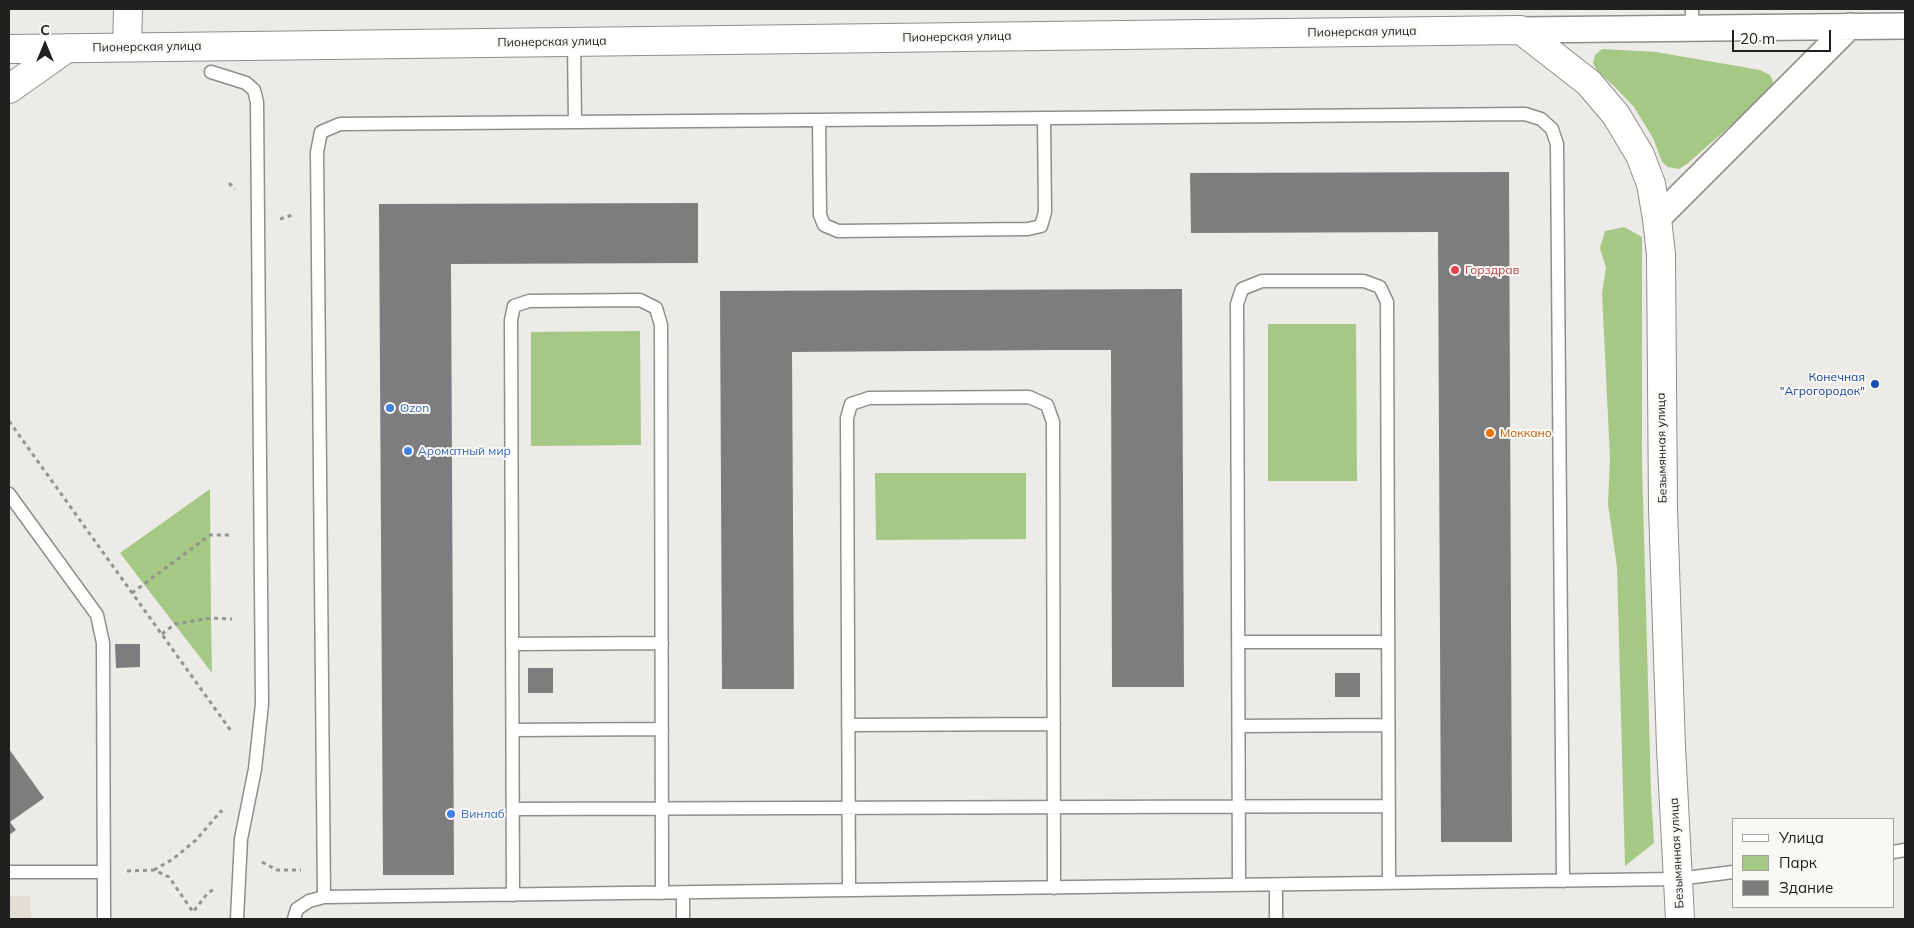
<!DOCTYPE html>
<html>
<head>
<meta charset="utf-8">
<style>
  body { margin:0 }
  #map { position:relative; width:1914px; height:928px; overflow:hidden; background:#ecebe7; font-family:Mulish,sans-serif }
  canvas { display:block }
  .frame { position:absolute; inset:0; border:10px solid #20201e; pointer-events:none }
  .legend { position:absolute; left:1732px; top:818px; width:162px; height:90px; box-sizing:border-box; background:#f9f8f5; border:1px solid #a2a29f; margin:0; padding:6px 9px; list-style:none; font-size:15px; color:#20201e }
  .legend li { display:flex; align-items:center; gap:10px; height:25px }
  .legend b { width:25px; border:1px solid #a2a29f }
  .north { position:absolute; left:20px; top:20px; width:50px; height:50px; -webkit-text-stroke:4px #f9f8f5; paint-order:stroke; rotate:0deg; font-size:14px; font-weight:700; line-height:20px; text-align:center; color:#20201e }
  .north::after { content:''; display:block; margin:auto; width:18px; height:22px; background:#20201e; clip-path:polygon(50% 0,100% 100%,50% 72%,0 100%) }
  .scale { position:absolute; left:1732px; top:30px; width:99px; height:22px; box-sizing:border-box; border:2px solid #20201e; border-top:0; padding-left:6px; font-size:15px; line-height:18px; white-space:nowrap; color:#20201e; -webkit-text-stroke:4px #f9f8f5; paint-order:stroke }
</style>
</head>
<body>
<div id="map">
<canvas width="1914" height="928"></canvas>
<div class="frame"></div>
<ul class="legend">
<li><b style="height:6px;background:#fff"></b>Улица</li>
<li><b style="height:14px;background:#a6c885"></b>Парк</li>
<li><b style="height:14px;background:#7d7c7f"></b>Здание</li>
</ul>
<div class="north">С</div>
<div class="scale">20 m</div>
</div>
<script>
const ctx = document.querySelector('canvas').getContext('2d');
ctx.lineJoin = 'round';
function fillPath(path, color) {
  ctx.fillStyle = color;
  ctx.fill(path, 'evenodd');
}
function poly(rows) {
  const path = new Path2D();
  for (const r of rows) {
    path.moveTo(r[0], r[1]);
    for (let i = 2; i < r.length; i += 2) path.lineTo(r[i], r[i + 1]);
  }
  return path;
}
function strokePath(path, color, width, dash) {
  ctx.strokeStyle = color;
  ctx.lineWidth = width;
  ctx.lineCap = dash ? 'butt' : 'round';
  ctx.setLineDash(dash || []);
  ctx.stroke(path);
}
function drawText(font, color, halo, rows, align = 'center') {
  ctx.font = font + ' Mulish,sans-serif';
  ctx.lineWidth = 4;
  ctx.setLineDash([]);
  ctx.textBaseline = 'middle';
  ctx.strokeStyle = halo;
  ctx.fillStyle = color;
  for (const [text, x, y, turn = 0] of rows) {
    ctx.save();
    ctx.translate(x, y);
    ctx.rotate((+turn || 0) * Math.PI / 180);
    ctx.textAlign = isNaN(turn) ? turn : align;
    if (halo) ctx.strokeText(text, 0, 0);
    ctx.fillText(text, 0, 0);
    ctx.restore();
  }
}
fillPath(poly([
  [9,896,30,896,31,919,9,919]
]), '#e2e0d5');
fillPath(poly([
  [1602,49,1656,52,1760,70,1770,75,1773,81,1771,90,1687,164,1679,169,1668,167,1662,162,1653,138,1634,107,1614,86,1597,71,1593,63,1595,55],
  [1624,227,1642,237,1642,462,1651,793,1654,843,1625,866,1617,567,1608,504,1610,458,1602,293,1606,268,1600,248,1605,231],
  [1268,324,1356,324,1357,481,1268,481],
  [640,331,641,445,531,446,531,332],
  [875,473,1026,473,1026,539,876,540],
  [210,489,211,618,212,673,120,553]
]), '#a6c885');
fillPath(poly([
  [1509,172,1512,842,1441,842,1438,232,1191,233,1190,173],
  [698,203,698,263,451,264,454,875,383,875,379,204],
  [1182,289,1184,687,1112,687,1111,350,1058,350,792,352,794,689,722,689,720,291],
  [115,644,140,644,140,667,116,668],
  [528,668,553,668,553,693,528,693],
  [1335,673,1360,673,1360,697,1335,697],
  [9,749,44,798,10,822,16,830,9,835]
]), '#7d7c7f');
const service = poly([
  [1692,9,1692,29],
  [211,72,246,83,254,90,257,102,262,704,255,769,241,839,237,919],
  [819,120,820,215,824,225,838,231,1028,229,1041,226,1045,212,1044,118],
  [575,122,1525,114,1541,119,1552,129,1557,144,1563,881],
  [9,494,97,615,103,643,104,919],
  [1238,642,1388,642],
  [512,644,662,643],
  [848,725,1054,724],
  [1239,726,1388,725],
  [513,730,662,729],
  [513,809,1388,806],
  [1893,852,1905,850],
  [9,872,104,872],
  [1239,885,1237,304,1242,289,1262,281,1364,281,1380,287,1387,302,1389,883],
  [1276,885,1276,919],
  [849,890,847,418,851,404,869,398,1029,397,1047,405,1053,422,1054,888],
  [683,893,683,919],
  [513,895,511,320,514,306,529,301,640,300,656,308,661,325,662,893],
  [324,897,1678,879,1733,872],
  [294,919,297,909,309,901,324,897,317,152,321,132,340,124,575,122,574,42]
]);
const minor = poly([
  [1521,30,1905,26],
  [1657,219,1850,26]
]);
const tertiary = poly([
  [127,47,128,9],
  [9,49,1521,30,1589,83,1616,115,1640,155,1651,184,1657,219,1661,254,1663,508,1671,747,1680,919],
  [9,89,67,48]
]);
strokePath(service, '#8f8e8b', 15);
strokePath(minor, '#8f8e8b', 28);
strokePath(tertiary, '#8f8e8b', 30);
strokePath(poly([
  [229,183,235,189],
  [280,219,295,214],
  [9,421,231,731],
  [132,593,210,535,231,535],
  [162,634,175,624,211,618,232,619],
  [262,862,277,870,301,870],
  [154,870,173,859,196,840,221,811,222,813],
  [127,871,154,870,169,877,193,912,207,894,215,888]
]), '#93938f', 3, [4, 4]);
strokePath(service, '#fff', 12);
strokePath(minor, '#fff', 25);
strokePath(tertiary, '#fff', 28);
for (const [x, y, r, color] of [
  [1455,270,5,"#e0444e"],
  [1875,384,5,"#1a4fb4"],
  [390,408,5,"#3f7fe0"],
  [1490,433,5,"#e8710a"],
  [408,451,5,"#3f7fe0"],
  [451,814,5,"#3f7fe0"]
]) {
  const dot = new Path2D();
  dot.arc(x, y, r, 0, 2 * Math.PI);
  ctx.fillStyle = color;
  ctx.fill(dot);
  strokePath(dot, '#f9f8f5', 2);
}
drawText('12px', '#20201e', '#f9f8f5', [
  ["Пионерская улица",1362,32,-1],
  ["Пионерская улица",957,37,-1],
  ["Пионерская улица",552,42,-1],
  ["Пионерская улица",147,47,-1],
  ["Безымянная улица",1662,448,-91],
  ["Безымянная улица",1677,853,-93]
]);
drawText('12px', '#be3a42', '#f9f8f5', [
  ["Горздрав",1465,270]
], 'left');
drawText('12px', '#164399', '#f9f8f5', [
  ["Конечная",1865,377],
  ["\"Агрогородок\"",1865,391]
], 'right');
drawText('12px', '#366cbe', '#f9f8f5', [
  ["Ozon",400,408],
  ["Ароматный мир",418,451],
  ["Винлаб",461,814]
], 'left');
drawText('12px', '#c56008', '#f9f8f5', [
  ["Моккано",1500,433]
], 'left');
</script>
</body>
</html>
